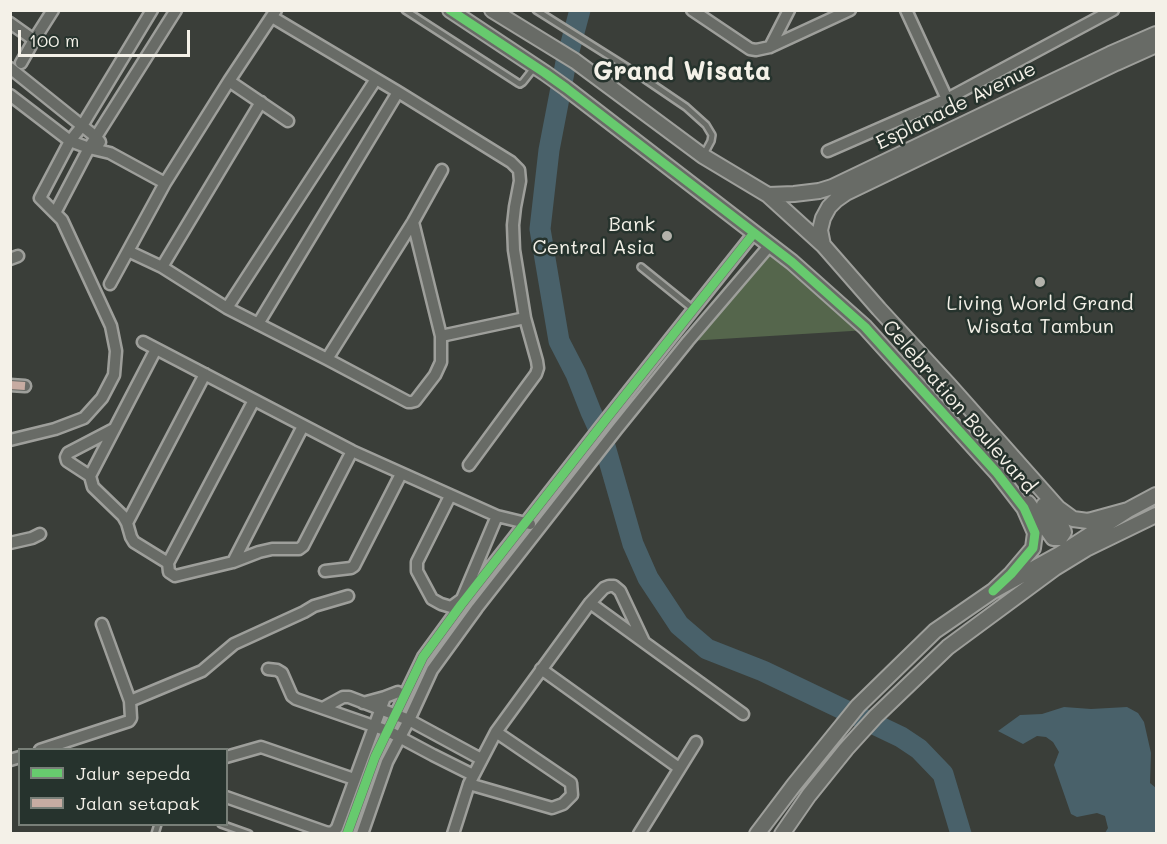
<!DOCTYPE html>
<html>
<head>
<meta charset="utf-8">
<style>
  body { margin:0 }
  #map { position:relative; width:1167px; height:844px; overflow:hidden; background:#3a3e39; font-family:Mali,sans-serif }
  canvas { display:block }
  .frame { position:absolute; inset:0; border:12px solid #f4f1e8; pointer-events:none }
  .legend { position:absolute; left:18px; top:748px; width:210px; height:78px; box-sizing:border-box; background:#26332d; border:2px solid #787f78; margin:0; padding:8px 10px; list-style:none; font-size:18px; color:#f4f1e8 }
  .legend li { display:flex; align-items:center; gap:12px; height:30px }
  .legend b { width:30px; border:2px solid #787f78 }
  .scale { position:absolute; left:18px; top:30px; width:172px; height:27px; box-sizing:border-box; border:3px solid #f4f1e8; border-top:0; padding-left:8px; font-size:18px; line-height:21px; white-space:nowrap; color:#f4f1e8; -webkit-text-stroke:4px #26332d; paint-order:stroke }
</style>
</head>
<body>
<div id="map">
<canvas width="1167" height="844"></canvas>
<div class="frame"></div>
<ul class="legend">
<li><b style="height:8px;background:#67ca6e"></b>Jalur sepeda</li>
<li><b style="height:8px;background:#c7aca2"></b>Jalan setapak</li>
</ul>
<div class="scale">100 m</div>
</div>
<script>
const ctx = document.querySelector('canvas').getContext('2d');
ctx.lineJoin = 'round';
function fillPath(path, color) {
  ctx.fillStyle = color;
  ctx.fill(path, 'evenodd');
}
function poly(rows) {
  const path = new Path2D();
  for (const r of rows) {
    path.moveTo(r[0], r[1]);
    for (let i = 2; i < r.length; i += 2) path.lineTo(r[i], r[i + 1]);
  }
  return path;
}
function strokePath(path, color, width, dash) {
  ctx.strokeStyle = color;
  ctx.lineWidth = width;
  ctx.lineCap = dash ? 'butt' : 'round';
  ctx.setLineDash(dash || []);
  ctx.stroke(path);
}
function drawText(font, color, halo, rows, align = 'center') {
  ctx.font = font + ' Mali,sans-serif';
  ctx.lineWidth = 5;
  ctx.setLineDash([]);
  ctx.textBaseline = 'middle';
  ctx.strokeStyle = halo;
  ctx.fillStyle = color;
  for (const [text, x, y, turn = 0] of rows) {
    ctx.save();
    ctx.translate(x, y);
    ctx.rotate((+turn || 0) * Math.PI / 180);
    ctx.textAlign = isNaN(turn) ? turn : align;
    if (halo) ctx.strokeText(text, 0, 0);
    ctx.fillText(text, 0, 0);
    ctx.restore();
  }
}
fillPath(poly([
  [770,245,868,330,688,341]
]), '#55664c');
fillPath(poly([
  [1064,707,1091,709,1127,707,1138,713,1144,722,1151,753,1150,783,1156,788,1156,833,1105,833,1108,828,1105,816,1097,813,1077,817,1071,814,1054,765,1059,752,1053,742,1046,737,1037,736,1023,744,998,731,1020,715,1042,714]
]), '#49616a');
strokePath(poly([
  [580,10,566,62,549,150,540,229,559,341,576,374,591,412,602,436,633,544,648,578,679,625,707,649,763,671,901,737,919,749,943,774,961,834]
]), '#49616a', 21);
const service = poly([
  [405,10,518,83,520,84,523,82,534,68],
  [536,10,633,71,686,107,706,125,712,135,711,141,704,154],
  [641,267,693,309],
  [221,824,249,834],
  [155,834,158,824]
]);
const minor = poly([
  [692,10,750,49,756,50,770,47,850,10],
  [906,10,947,99],
  [272,17,398,92,511,162,519,170,520,181,515,207,513,225,514,250,525,318,537,361,538,368,536,374,469,465],
  [10,23,34,40],
  [770,47,789,10],
  [21,63,34,40,53,10],
  [10,68,96,137,100,142],
  [229,81,288,121],
  [10,95,70,141,89,148,110,153,165,183],
  [828,151,947,99,1113,10],
  [55,213,89,148,176,10],
  [128,251,162,267,227,308,327,359,408,402,411,402,415,401,435,375,441,362,441,336,413,222],
  [10,259,18,256],
  [162,267,261,102],
  [110,284,165,183,229,81,276,10],
  [227,308,376,79],
  [258,324,398,92],
  [441,336,525,318],
  [143,342,352,451,497,516,530,524],
  [327,359,413,222,442,170],
  [10,385,25,386],
  [114,429,68,453,66,457,67,461,90,476,93,487,123,516,127,523,131,537,134,542,168,563,169,572,175,576,233,562,259,552,272,549,299,549,303,546,352,451],
  [10,440,55,429,84,418,102,398,114,375,116,351,111,326,62,220,40,198,70,141,82,126,152,10],
  [90,476,156,349],
  [450,496,417,562,417,571,432,599,441,604,451,607,462,599,497,516],
  [127,523,205,374],
  [10,543,32,538,40,534],
  [233,562,303,426],
  [168,563,254,400],
  [325,571,351,568,354,566,401,474],
  [590,603,743,714],
  [268,669,277,670,282,673,292,696,296,699,388,731,433,755,473,775],
  [541,669,679,768],
  [385,697,398,692],
  [130,701,202,671,234,644,304,612,314,606,348,596],
  [323,708,343,697,349,697,409,720,481,759],
  [40,750,129,721,131,718,130,701,102,624],
  [226,757,261,747,354,779],
  [10,760,20,757],
  [469,784,552,808,563,804,572,795,571,783,496,732],
  [226,797,328,833,333,832,337,828,385,697,363,703],
  [347,834,375,757,423,657,461,605,607,418,754,233],
  [362,834,387,762,409,720,432,670,477,608,617,429,688,341,770,245],
  [453,834,469,784,496,732,590,603,604,588,609,586,614,586,620,591,644,642],
  [639,834,696,742]
]);
const tertiary = poly([
  [450,10,545,73,566,88,792,262,865,327,997,473,1024,508,1035,533,1033,548,1011,574,993,591],
  [492,10,575,61,703,156,768,195,823,245,879,309,949,385,1058,508,1073,519,1088,521,1128,510],
  [768,195,794,194,819,191,832,187,1110,54,1156,34],
  [823,245,820,230,823,218,829,207,836,200,846,193,1116,63,1156,45],
  [1028,503,1053,538,1060,538,1064,532,1062,527,1044,505],
  [757,834,794,785,858,706,935,631,993,591,1060,554,1128,510,1156,495],
  [782,834,809,795,846,749,876,716,948,647,1055,568,1086,549,1156,515]
]);
strokePath(service, '#9e9f9b', 10);
strokePath(minor, '#9e9f9b', 15);
strokePath(tertiary, '#9e9f9b', 18);
strokePath(service, '#686b66', 5);
strokePath(minor, '#686b66', 10);
strokePath(tertiary, '#686b66', 14);
strokePath(poly([
  [10,385,25,386]
]), '#c7aca2', 8, [15, 8]);
strokePath(poly([
  [450,10,545,73,566,88,792,262,865,327,997,473,1024,508,1035,533,1033,548,1011,574,993,591],
  [347,834,375,757,423,657,461,605,607,418,754,233]
]), '#67ca6e', 9);
for (const [x, y, r, color] of [
  [667,236,6,"#b3b2ab"],
  [1040,282,6,"#b3b2ab"]
]) {
  const dot = new Path2D();
  dot.arc(x, y, r, 0, 2 * Math.PI);
  ctx.fillStyle = color;
  ctx.fill(dot);
  strokePath(dot, '#26332d', 2);
}
drawText('20px', '#f4f1e8', '#26332d', [
  ["Esplanade Avenue",956,106,-26],
  ["Celebration Boulevard",959,407,49]
]);
drawText('20px', '#f4f1e8', '#26332d', [
  ["Bank",655,225],
  ["Central Asia",655,248],
  ["Living World Grand",1040,304,"center"],
  ["Wisata Tambun",1040,327,"center"]
], 'right');
drawText('bold 26px', '#f4f1e8', '#26332d', [
  ["Grand Wisata",682,72]
]);
</script>
</body>
</html>
